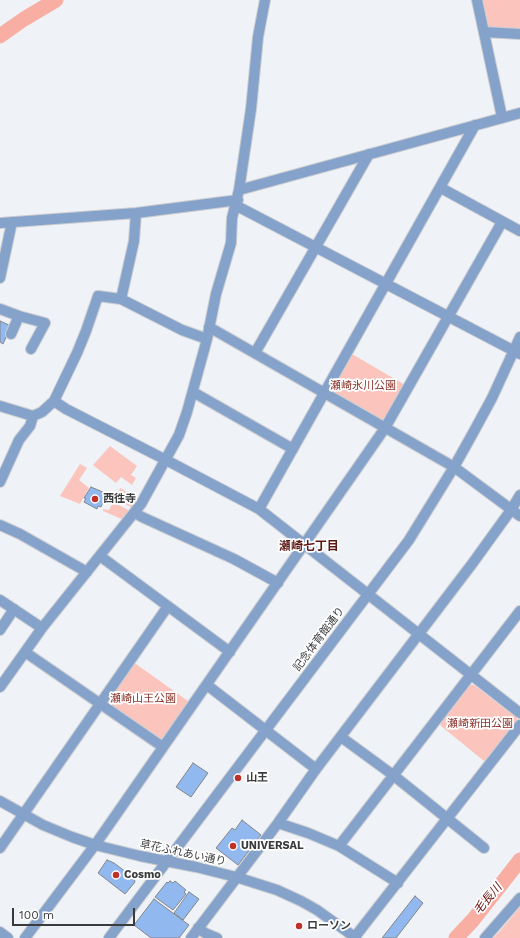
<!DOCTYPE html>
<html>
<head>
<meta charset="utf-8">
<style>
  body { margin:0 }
  #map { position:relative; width:520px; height:938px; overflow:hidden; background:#eff2f6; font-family:"Work Sans",sans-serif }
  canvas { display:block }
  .scale { position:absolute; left:12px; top:908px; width:123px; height:18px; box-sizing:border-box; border:2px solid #3a3b3d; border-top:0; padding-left:5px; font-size:12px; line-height:14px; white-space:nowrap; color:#3a3b3d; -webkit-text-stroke:3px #fff; paint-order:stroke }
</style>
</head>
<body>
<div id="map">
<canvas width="520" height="938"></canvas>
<div class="scale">100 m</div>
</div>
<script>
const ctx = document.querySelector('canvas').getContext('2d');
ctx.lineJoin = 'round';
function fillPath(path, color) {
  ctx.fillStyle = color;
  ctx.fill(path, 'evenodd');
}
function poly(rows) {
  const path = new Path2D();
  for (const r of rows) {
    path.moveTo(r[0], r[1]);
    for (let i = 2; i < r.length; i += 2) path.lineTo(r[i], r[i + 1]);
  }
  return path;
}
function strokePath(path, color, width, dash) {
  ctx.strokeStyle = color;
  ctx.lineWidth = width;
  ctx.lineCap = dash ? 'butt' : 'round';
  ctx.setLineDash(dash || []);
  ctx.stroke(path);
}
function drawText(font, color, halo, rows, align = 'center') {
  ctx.font = font + ' "Work Sans","Noto Sans JP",sans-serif';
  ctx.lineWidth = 3.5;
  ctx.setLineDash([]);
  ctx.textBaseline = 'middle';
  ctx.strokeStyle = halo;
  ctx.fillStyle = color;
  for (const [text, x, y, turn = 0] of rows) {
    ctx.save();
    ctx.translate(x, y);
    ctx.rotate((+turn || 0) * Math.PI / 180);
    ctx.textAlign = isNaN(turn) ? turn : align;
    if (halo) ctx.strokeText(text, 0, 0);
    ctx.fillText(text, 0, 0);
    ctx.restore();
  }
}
fillPath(poly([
  [482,0,520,0,520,30,488,28],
  [352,354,405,385,382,422,330,393],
  [110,446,137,466,131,475,136,478,132,485,121,477,116,483,93,465],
  [80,464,87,468,79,480,89,488,80,504,60,496],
  [120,488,138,499,133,508,117,500],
  [113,502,130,511,124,520,103,511,103,509,109,510],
  [133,664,136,664,188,701,187,706,163,740,159,741,108,705,106,701],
  [469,685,474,685,517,718,517,722,487,760,484,761,441,726,440,723],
  [520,907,520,938,493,938,500,931]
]), '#fbc5bd');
strokePath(poly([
  [0,36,24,19,56,0],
  [456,938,473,920,520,860]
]), '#f9aea3', 15);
const building = poly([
  [0,321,11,326,3,344,0,342,0,321],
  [91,487,105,493,103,496,105,497,101,507,98,506,97,509,84,502,86,498,84,498,91,487],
  [193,763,208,773,191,797,176,787,193,763],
  [242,820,261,835,238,865,216,848,232,828,235,830,242,820],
  [107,860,114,863,134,878,135,882,125,894,98,873,107,860],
  [170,881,173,883,175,881,186,890,184,892,186,894,173,910,155,897,167,882,168,883,170,881],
  [189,892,199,899,183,920,174,913,189,892],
  [415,896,423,903,396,938,382,938,415,896],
  [154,899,189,925,179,938,151,938,134,925,154,899]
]);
fillPath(building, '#91b9f0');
strokePath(building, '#838689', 1);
const minor = poly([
  [477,0,502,117],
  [484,32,520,34],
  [441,188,520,231],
  [239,190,520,113],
  [235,205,520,354],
  [0,223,136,213,238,200],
  [0,278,12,222],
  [121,299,134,241,136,213],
  [0,309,19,316,11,334],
  [19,316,45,323,31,349],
  [209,327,454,467,520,516],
  [255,353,369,154],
  [193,392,293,449],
  [54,401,66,409,166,460,259,509,520,713],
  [0,406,33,416,42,412,54,401,77,353,86,331,98,296,121,299,182,330,207,339],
  [0,482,19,440,30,426,33,416],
  [259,509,475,125],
  [135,513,142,517,234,559,278,583],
  [0,525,20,534,87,572],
  [100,556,230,652],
  [0,600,42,628],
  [0,630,14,609],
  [25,652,163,747],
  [207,685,316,769],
  [0,687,42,628,141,504,179,435,187,412,207,339,216,294,231,243,232,218,239,190,251,109,258,37,265,0],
  [341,737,393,775,484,848],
  [0,801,43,825,72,837,95,845,140,856,196,867,236,877,277,890,301,901,317,910,356,938],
  [278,823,308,833,339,846,398,883],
  [339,846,520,611],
  [0,848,168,606],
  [198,928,205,933,217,938],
  [0,932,8,938],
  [25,938,95,845,385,428,502,222],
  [109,938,409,540,454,467,473,433,492,398,520,337],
  [191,938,278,823,316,769,472,564,511,510,520,495],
  [354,938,520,725],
  [485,938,520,898]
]);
strokePath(minor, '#cbcdd1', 12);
strokePath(minor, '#85a2cb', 10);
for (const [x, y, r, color] of [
  [95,499,4,"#be3028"],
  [238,778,4,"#be3028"],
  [233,846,4,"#be3028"],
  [116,875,4,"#be3028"],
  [299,926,4,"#be3028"]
]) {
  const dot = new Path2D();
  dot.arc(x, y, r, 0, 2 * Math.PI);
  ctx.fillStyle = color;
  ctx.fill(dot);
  strokePath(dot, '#fff', 1.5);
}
drawText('11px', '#8b332b', '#fff', [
  ["瀬崎氷川公園",363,386],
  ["瀬崎山王公園",143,699],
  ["瀬崎新田公園",480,724]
]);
drawText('bold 11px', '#3a3b3d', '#fff', [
  ["西徃寺",103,499],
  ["山王",246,778],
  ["UNIVERSAL",241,846],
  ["Cosmo",124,875],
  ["ローソン",307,926]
], 'left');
drawText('11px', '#3a3b3d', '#fff', [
  ["記念体育館通り",319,639,-53],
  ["草花ふれあい通り",183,853,12]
]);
drawText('bold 12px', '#5c1814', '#fff', [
  ["瀬崎七丁目",309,546]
]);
drawText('italic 12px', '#660e0c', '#fff', [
  ["毛長川",488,899,-50]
]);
</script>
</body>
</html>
